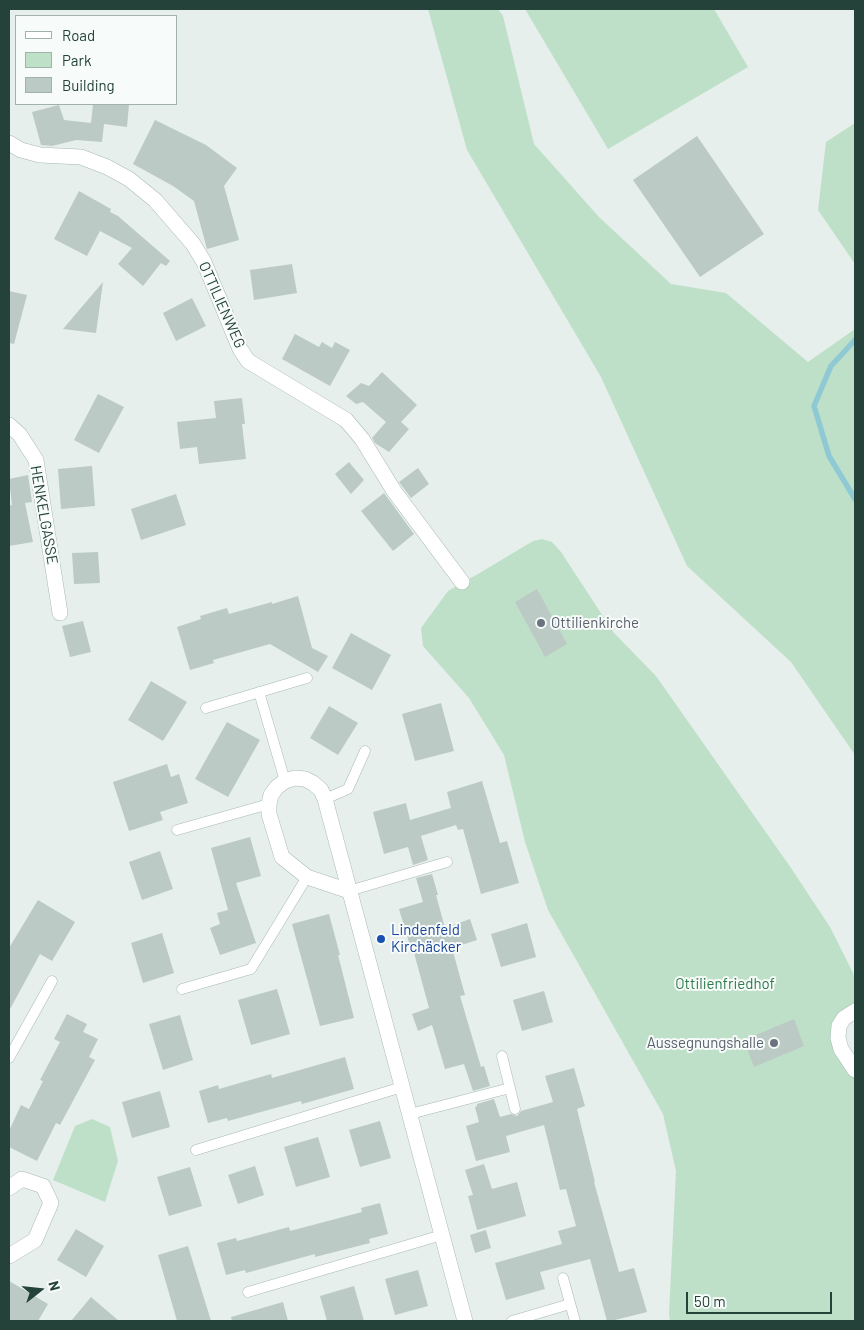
<!DOCTYPE html>
<html>
<head>
<meta charset="utf-8">
<style>
  body { margin:0 }
  #map { position:relative; width:864px; height:1330px; overflow:hidden; background:#e6efeb; font-family:Barlow,sans-serif }
  canvas { display:block }
  .frame { position:absolute; inset:0; border:10px solid #24423a; pointer-events:none }
  .legend { position:absolute; left:15px; top:15px; width:162px; height:90px; box-sizing:border-box; background:#f7fbf9; border:1px solid #a3b1ad; margin:0; padding:6px 9px; list-style:none; font-size:15px; color:#24423a }
  .legend li { display:flex; align-items:center; gap:10px; height:25px }
  .legend b { width:25px; border:1px solid #a3b1ad }
  .north { position:absolute; left:15px; top:1265px; width:50px; height:50px; -webkit-text-stroke:4px #f7fbf9; paint-order:stroke; rotate:74deg; font-size:14px; font-weight:700; line-height:20px; text-align:center; color:#24423a }
  .north::after { content:''; display:block; margin:auto; width:18px; height:22px; background:#24423a; clip-path:polygon(50% 0,100% 100%,50% 72%,0 100%) }
  .scale { position:absolute; left:686px; top:1292px; width:146px; height:22px; box-sizing:border-box; border:2px solid #24423a; border-top:0; padding-left:6px; font-size:15px; line-height:18px; white-space:nowrap; color:#24423a; -webkit-text-stroke:4px #f7fbf9; paint-order:stroke }
</style>
</head>
<body>
<div id="map">
<canvas width="864" height="1330"></canvas>
<div class="frame"></div>
<ul class="legend">
<li><b style="height:6px;background:#fff"></b>Road</li>
<li><b style="height:14px;background:#bfe0c8"></b>Park</li>
<li><b style="height:14px;background:#bbcac4"></b>Building</li>
</ul>
<div class="north">N</div>
<div class="scale">50 m</div>
</div>
<script>
const ctx = document.querySelector('canvas').getContext('2d');
ctx.lineJoin = 'round';
function fillPath(path, color) {
  ctx.fillStyle = color;
  ctx.fill(path, 'evenodd');
}
function poly(rows) {
  const path = new Path2D();
  for (const r of rows) {
    path.moveTo(r[0], r[1]);
    for (let i = 2; i < r.length; i += 2) path.lineTo(r[i], r[i + 1]);
  }
  return path;
}
function strokePath(path, color, width, dash) {
  ctx.strokeStyle = color;
  ctx.lineWidth = width;
  ctx.lineCap = dash ? 'butt' : 'round';
  ctx.setLineDash(dash || []);
  ctx.stroke(path);
}
function drawText(font, color, halo, rows, align = 'center') {
  ctx.font = font + ' Barlow,sans-serif';
  ctx.lineWidth = 4;
  ctx.setLineDash([]);
  ctx.textBaseline = 'middle';
  ctx.strokeStyle = halo;
  ctx.fillStyle = color;
  for (const [text, x, y, turn = 0] of rows) {
    ctx.save();
    ctx.translate(x, y);
    ctx.rotate((+turn || 0) * Math.PI / 180);
    ctx.textAlign = isNaN(turn) ? turn : align;
    if (halo) ctx.strokeText(text, 0, 0);
    ctx.fillText(text, 0, 0);
    ctx.restore();
  }
}
fillPath(poly([
  [428,9,498,9,503,16,534,144,599,217,671,284,726,293,808,362,855,329,855,755,791,662,687,566,601,377,467,150],
  [525,9,714,9,748,67,608,149],
  [855,123,855,264,818,210,826,142],
  [542,539,552,542,561,552,614,633,656,676,791,868,830,927,853,973,855,981,855,1011,839,1026,855,1070,855,1321,670,1321,669,1314,676,1171,663,1114,548,910,525,842,504,755,469,698,423,646,421,628,448,591,478,574,533,541],
  [92,1119,110,1127,118,1161,105,1202,53,1180,75,1126]
]), '#bfe0c8');
strokePath(poly([
  [855,340,831,366,814,406,829,456,855,499]
]), '#8ec9d4', 5.5);
fillPath(poly([
  [93,104,129,104,127,127,104,124,102,142,76,140,52,146,41,145,32,112,59,105,64,120,91,123],
  [155,120,206,145,237,168,224,186,239,240,207,249,194,201,173,186,133,164],
  [697,136,764,234,700,277,633,180],
  [79,191,111,209,110,212,118,216,170,261,166,266,161,263,143,286,118,264,132,248,100,231,87,256,54,239],
  [292,264,297,293,254,300,250,270],
  [103,282,96,333,63,329],
  [9,291,27,295,14,344,9,343],
  [192,298,206,326,176,341,163,313],
  [295,334,319,347,322,342,332,348,335,342,350,350,330,386,282,359],
  [382,372,417,405,401,422,409,429,389,452,375,443,372,438,386,422,363,402,356,404,346,396,361,383,369,386],
  [98,394,124,407,99,453,74,440],
  [242,398,245,424,242,424,246,459,199,464,197,447,180,449,177,422,216,418,214,401],
  [349,462,364,480,351,494,335,474],
  [92,466,95,506,61,509,58,469],
  [418,468,429,484,411,498,399,482],
  [28,475,32,502,25,503,33,542,9,546,9,506,12,505,9,479],
  [384,493,414,534,393,551,361,511],
  [176,494,186,525,141,540,131,509],
  [98,552,100,583,74,584,72,553],
  [537,589,567,644,545,657,515,602],
  [298,596,312,648,328,656,318,672,270,644,213,660,214,663,190,670,177,627,201,619,200,616,227,608,229,614,272,602,272,604],
  [83,621,91,652,70,657,62,626],
  [351,633,391,655,372,690,332,668],
  [151,681,187,702,163,741,128,720],
  [441,703,454,751,415,761,402,714],
  [329,706,358,723,338,755,310,738],
  [227,722,260,740,228,797,195,779],
  [167,764,171,777,179,774,188,803,160,812,163,820,129,831,113,782],
  [482,781,500,843,507,841,519,883,481,894,463,829,458,830,456,825,421,836,428,860,413,865,408,847,384,854,373,812,406,803,410,820,451,808,447,792],
  [250,837,261,876,236,883,256,943,220,955,210,928,220,924,217,913,228,910,211,848],
  [160,851,173,889,142,900,129,862],
  [432,874,438,895,436,895,445,928,470,919,477,940,452,948,465,995,460,996,481,1067,484,1066,490,1086,473,1091,464,1064,445,1069,432,1025,418,1031,412,1014,429,1008,413,949,411,949,399,909,423,902,416,878],
  [38,900,75,922,52,961,40,954,9,1011,9,948],
  [329,914,340,955,338,955,354,1018,320,1026,292,924],
  [527,923,536,957,501,967,491,934],
  [162,933,174,973,143,983,131,943],
  [277,989,290,1034,251,1045,238,1000],
  [544,991,553,1022,522,1031,513,1000],
  [67,1014,87,1024,83,1032,98,1039,89,1057,95,1060,60,1125,56,1123,37,1161,9,1147,9,1131,21,1105,29,1109,43,1081,40,1080,60,1042,54,1039],
  [180,1015,193,1060,163,1070,149,1024],
  [794,1019,804,1046,754,1067,744,1040],
  [345,1057,354,1089,302,1104,301,1101,228,1121,227,1118,208,1123,199,1091,218,1085,219,1089,271,1074,272,1078],
  [574,1068,585,1106,577,1109,595,1182,594,1182,619,1272,634,1268,647,1312,611,1321,607,1321,590,1259,540,1272,545,1289,506,1300,495,1263,562,1244,558,1231,576,1226,566,1189,560,1190,544,1125,506,1136,510,1152,476,1161,466,1126,479,1122,475,1107,477,1106,477,1104,494,1099,500,1117,511,1114,517,1116,521,1111,553,1102,545,1076],
  [160,1091,170,1127,132,1138,122,1102],
  [380,1121,391,1158,360,1167,349,1130],
  [318,1137,330,1177,296,1187,284,1147],
  [484,1164,492,1189,517,1182,526,1216,477,1230,468,1196,473,1195,465,1170],
  [255,1166,264,1195,238,1204,228,1175],
  [190,1167,202,1206,169,1216,157,1177],
  [380,1203,388,1234,369,1239,370,1243,315,1257,315,1254,246,1273,245,1270,226,1275,217,1243,236,1238,237,1241,289,1227,290,1231,362,1212,361,1208],
  [76,1229,104,1246,86,1277,57,1260],
  [486,1230,491,1248,475,1253,470,1235],
  [188,1246,211,1321,177,1321,158,1255],
  [418,1270,428,1306,395,1315,385,1279],
  [9,1281,48,1304,38,1321,9,1321],
  [354,1286,364,1321,327,1321,320,1296],
  [91,1297,119,1321,71,1321],
  [283,1302,288,1321,232,1321,231,1317]
]), '#bbcac4');
const lane = poly([
  [259,692,285,781],
  [206,708,307,678],
  [325,799,348,789,365,751],
  [177,830,269,804],
  [349,891,447,862],
  [182,989,251,969,307,877],
  [502,1056,515,1109],
  [9,1058,52,981],
  [410,1114,510,1088],
  [196,1150,402,1087],
  [563,1278,575,1321],
  [248,1292,442,1235],
  [512,1321,570,1304]
]);
const street = poly([
  [9,143,21,150,40,155,81,157,107,167,129,179,155,200,193,244,204,262,240,349,248,361,346,420,362,439,394,491,462,582],
  [9,425,20,435,36,460,60,613],
  [349,891,307,877,282,857,269,814,269,804,271,795,277,787,285,781,295,778,305,779,313,783,321,790,325,799,465,1321],
  [855,1011,844,1018,839,1026,838,1038,841,1049,855,1070],
  [9,1188,22,1179,43,1186,51,1203,35,1240,9,1256]
]);
strokePath(lane, '#a8b8b2', 11);
strokePath(street, '#a8b8b2', 16);
strokePath(lane, '#fff', 10);
strokePath(street, '#fff', 15);
for (const [x, y, r, color] of [
  [541,623,5,"#6b7280"],
  [381,939,5,"#1a4fb4"],
  [774,1043,5,"#6b7280"]
]) {
  const dot = new Path2D();
  dot.arc(x, y, r, 0, 2 * Math.PI);
  ctx.fillStyle = color;
  ctx.fill(dot);
  strokePath(dot, '#f7fbf9', 2);
}
drawText('15px', '#24423a', '#f7fbf9', [
  ["OTTILIENWEG",222,305,66],
  ["HENKELGASSE",44,515,80]
]);
drawText('15px', '#5b616d', '#f7fbf9', [
  ["Ottilienkirche",551,623],
  ["Aussegnungshalle",764,1043,"right"]
], 'left');
drawText('15px', '#164399', '#f7fbf9', [
  ["Lindenfeld",391,930],
  ["Kirchäcker",391,947]
], 'left');
drawText('15px', '#2d7a4b', '#f7fbf9', [
  ["Ottilienfriedhof",725,984]
]);
</script>
</body>
</html>
